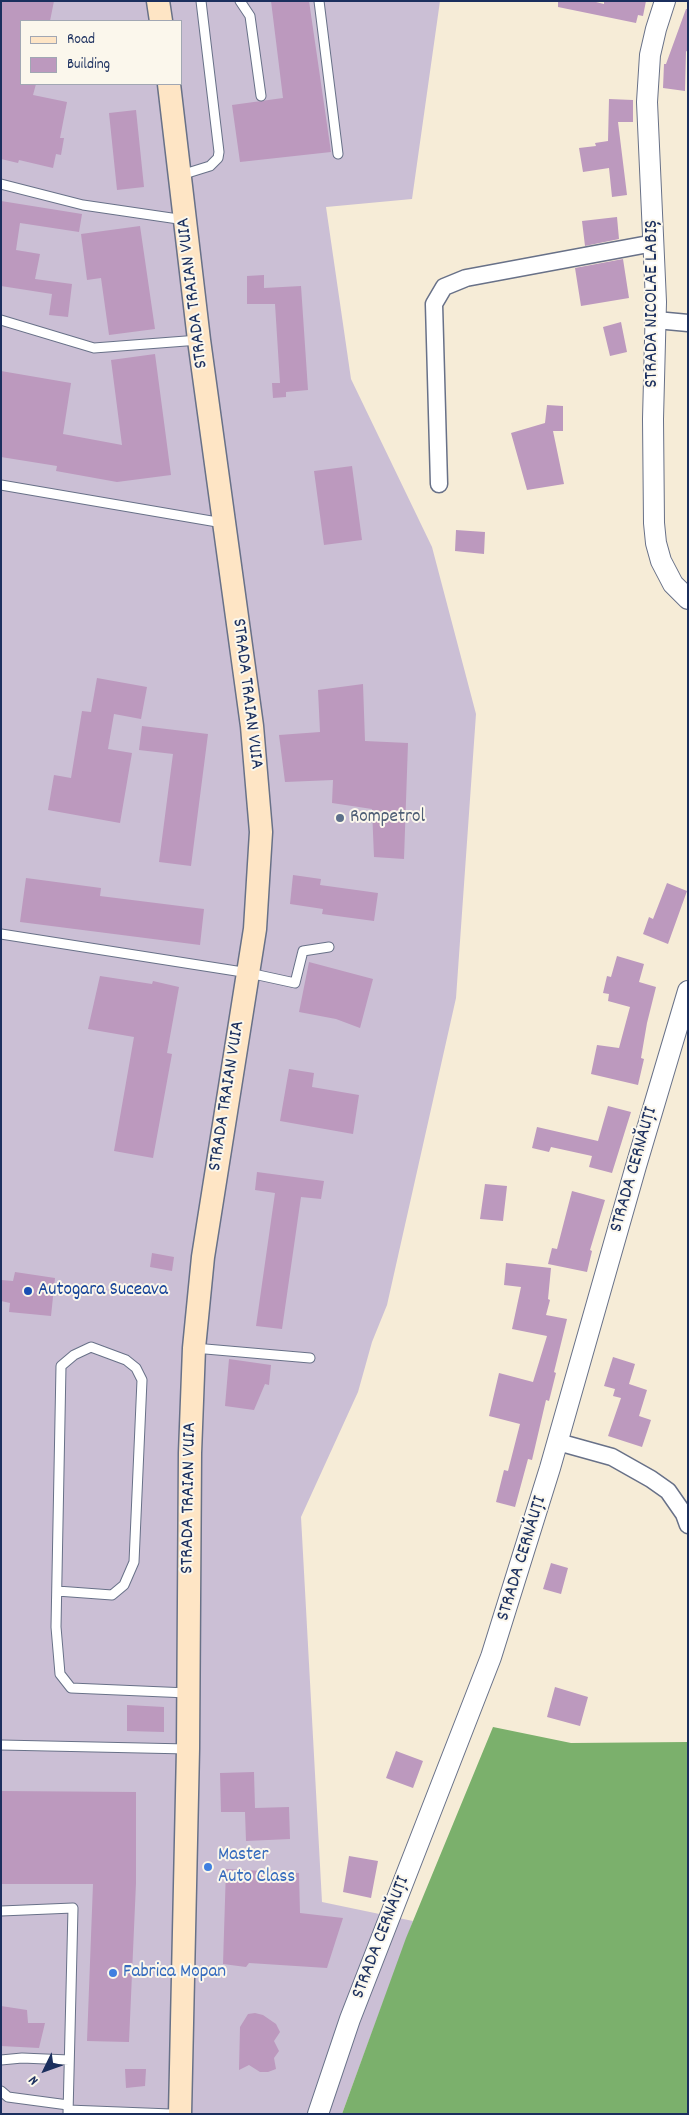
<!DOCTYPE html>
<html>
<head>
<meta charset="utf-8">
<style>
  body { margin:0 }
  #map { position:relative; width:689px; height:2115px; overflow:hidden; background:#f6ecd7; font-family:Dekko,sans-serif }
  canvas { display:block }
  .frame { position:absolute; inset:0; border:2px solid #1b2f5e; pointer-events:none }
  .legend { position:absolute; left:20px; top:20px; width:162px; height:65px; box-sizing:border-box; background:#fbf7ec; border:1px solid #a1a7b3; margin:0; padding:6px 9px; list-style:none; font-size:15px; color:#1b2f5e }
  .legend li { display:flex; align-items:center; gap:10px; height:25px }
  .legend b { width:25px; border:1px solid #a1a7b3 }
  .north { position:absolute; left:20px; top:2045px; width:50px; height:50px; -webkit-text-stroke:4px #fbf7ec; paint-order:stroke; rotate:228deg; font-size:14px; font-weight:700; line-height:20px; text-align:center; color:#1b2f5e }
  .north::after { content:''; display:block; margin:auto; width:18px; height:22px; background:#1b2f5e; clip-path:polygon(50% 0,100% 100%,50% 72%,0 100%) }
</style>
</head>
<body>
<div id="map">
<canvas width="689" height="2115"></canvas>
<div class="frame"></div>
<ul class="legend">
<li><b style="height:6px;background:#fee5c5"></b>Road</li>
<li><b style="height:14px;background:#bc99be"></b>Building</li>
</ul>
<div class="north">N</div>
</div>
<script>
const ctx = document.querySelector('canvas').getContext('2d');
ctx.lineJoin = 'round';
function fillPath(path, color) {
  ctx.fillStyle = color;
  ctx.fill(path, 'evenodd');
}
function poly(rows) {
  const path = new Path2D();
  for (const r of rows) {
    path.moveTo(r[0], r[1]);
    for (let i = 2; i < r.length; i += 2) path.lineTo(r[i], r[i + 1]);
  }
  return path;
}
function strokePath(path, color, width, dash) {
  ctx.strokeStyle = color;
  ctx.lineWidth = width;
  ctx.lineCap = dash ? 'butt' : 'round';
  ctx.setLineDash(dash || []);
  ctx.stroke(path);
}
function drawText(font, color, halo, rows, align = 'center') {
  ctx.font = font + ' Dekko,sans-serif';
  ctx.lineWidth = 4;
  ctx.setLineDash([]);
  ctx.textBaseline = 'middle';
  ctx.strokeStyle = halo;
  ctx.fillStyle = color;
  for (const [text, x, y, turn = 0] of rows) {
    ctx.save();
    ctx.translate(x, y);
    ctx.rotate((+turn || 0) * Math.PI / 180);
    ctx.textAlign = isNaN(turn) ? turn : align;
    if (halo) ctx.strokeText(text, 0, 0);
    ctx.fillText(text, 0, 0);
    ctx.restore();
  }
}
fillPath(poly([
  [1,1,440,1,412,199,326,207,351,379,432,547,476,714,456,998,387,1305,372,1342,358,1392,301,1517,322,1902,413,1921,342,2114,1,2114],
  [21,21,181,21,181,84,21,84]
]), '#cbbfd5');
fillPath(poly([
  [493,1727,571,1743,688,1742,688,2114,342,2114,406,1938]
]), '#7bb06c');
fillPath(poly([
  [1,1,54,1,50,21,21,21,21,84,36,84,33,95,67,102,60,138,64,138,61,155,56,154,53,168,19,160,18,163,1,159],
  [271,1,309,1,331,152,240,162,232,105,283,98],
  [558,1,592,1,604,4,604,1,646,1,643,16,638,15,636,23,558,7],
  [686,9,688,9,688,52,686,51,685,91,663,88,664,64,666,64],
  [609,99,633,100,633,122,618,122,627,195,612,197,609,168,583,172,579,148,596,146,595,143,608,141],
  [136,110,144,187,117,190,109,113],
  [1,201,82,214,79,232,20,223,16,250,40,254,35,279,72,284,68,317,49,315,52,294,1,286],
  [617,217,619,239,585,246,582,221],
  [140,226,155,329,109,335,101,278,87,280,81,234],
  [623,259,629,298,581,306,575,268],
  [264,275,264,288,301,286,308,390,286,392,286,397,273,398,272,383,280,383,275,304,247,304,247,276],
  [621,322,627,352,610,356,603,327],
  [155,354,171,475,117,482,56,471,57,466,1,457,1,371,71,383,63,434,122,445,111,360],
  [547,405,563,406,563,431,553,431,564,484,527,490,511,433,545,423],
  [352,466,362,540,324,545,314,471],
  [456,530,485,532,484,554,455,551],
  [97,678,147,687,141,719,114,714,108,749,132,753,120,823,48,810,54,775,71,778,82,711,91,712],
  [363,684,365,741,408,743,404,859,374,857,372,809,332,803,333,780,285,782,279,735,320,732,318,690],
  [142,726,208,734,191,866,159,862,173,754,139,750],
  [293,875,321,879,320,885,378,893,374,921,322,914,323,909,290,904],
  [26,878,101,888,100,896,204,909,200,945,20,922],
  [667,883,687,891,668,944,643,934,649,917,653,919],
  [617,956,644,964,639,982,656,987,647,1023,641,1058,644,1059,638,1085,591,1074,597,1045,619,1048,630,1007,608,1001,609,994,603,993,607,976,611,977],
  [309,962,373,979,360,1028,336,1019,299,1012],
  [100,976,152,984,153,981,179,987,167,1053,172,1054,153,1158,114,1151,134,1037,88,1029],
  [289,1069,314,1073,312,1087,359,1095,353,1134,280,1121],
  [608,1106,631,1112,612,1173,589,1167,592,1156,551,1147,549,1152,532,1148,537,1127,598,1141],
  [257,1172,324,1181,321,1199,301,1197,282,1329,256,1326,275,1193,255,1190],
  [485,1184,507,1186,503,1221,480,1219],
  [572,1191,605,1200,590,1250,592,1251,587,1272,548,1264,552,1248,557,1249],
  [152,1253,174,1257,172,1271,150,1267],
  [506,1263,551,1268,548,1299,550,1300,546,1315,567,1319,554,1372,556,1373,549,1401,546,1400,532,1460,528,1459,515,1507,496,1502,504,1470,508,1471,520,1424,489,1416,499,1373,533,1382,547,1336,512,1329,521,1287,504,1285],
  [15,1272,55,1278,51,1316,9,1312,10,1303,1,1301,1,1280,13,1281],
  [613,1357,635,1364,629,1384,647,1390,639,1416,651,1420,642,1447,608,1436,621,1398,613,1396,615,1389,604,1386],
  [229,1359,271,1365,269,1385,265,1384,254,1410,225,1406],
  [551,1563,568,1568,561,1594,543,1589],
  [555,1687,588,1697,580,1726,547,1717],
  [127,1705,164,1707,164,1732,127,1731],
  [396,1751,423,1761,413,1788,386,1778],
  [254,1772,255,1808,289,1807,290,1839,246,1841,245,1812,221,1812,220,1773],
  [1,1791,136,1792,136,1883,129,2042,87,2041,93,1884,1,1884],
  [349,1856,378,1861,371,1898,343,1892],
  [226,1869,299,1873,300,1913,343,1918,327,1968,249,1963,246,1967,223,1964],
  [1,2006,27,2010,28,2023,45,2023,39,2048,1,2046],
  [255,2013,263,2015,276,2024,280,2032,274,2041,279,2051,274,2058,276,2069,268,2072,260,2072,249,2065,239,2070,240,2027,248,2014],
  [125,2069,146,2069,145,2086,126,2088]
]), '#bc99be');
const service = poly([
  [240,1,250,16,261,96],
  [319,1,338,154],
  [181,175,210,166,218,158,219,152,201,1],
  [1,184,83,205,185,220],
  [1,320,94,348,199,340],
  [1,485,223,523],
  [1,934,249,973,295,983,303,951,329,947],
  [194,1348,310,1358],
  [57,1591,112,1595,124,1585,134,1562,142,1380,136,1368,126,1360,91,1347,74,1355,61,1366,56,1627,60,1674,71,1688,188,1693],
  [1,1745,188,1749],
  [1,1911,73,1908,68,2114],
  [1,2060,22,2058,69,2060],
  [1,2091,8,2097,68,2105],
  [68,2110,171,2114]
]);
const minor = poly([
  [656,320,688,323],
  [439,484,434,304,444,287,466,278,654,243],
  [558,1442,612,1457,651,1479,668,1491,684,1514,688,1525]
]);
const tertiary = poly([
  [665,1,656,29,650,55,647,102,656,302,653,419,654,523,656,543,661,561,673,584,688,599],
  [318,2114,350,2019,491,1657,550,1468,636,1166,688,991]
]);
const secondary = poly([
  [158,1,161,21],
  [169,84,199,340,252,726,261,832,255,929,203,1257,194,1348,190,1453,188,1749,180,2114]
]);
strokePath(service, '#687188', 11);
strokePath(minor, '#687188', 19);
strokePath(tertiary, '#687188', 22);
strokePath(secondary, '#687188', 25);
strokePath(service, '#fff', 9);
strokePath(minor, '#fff', 16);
strokePath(tertiary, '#fff', 20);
strokePath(secondary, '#fee5c5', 22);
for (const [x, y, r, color] of [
  [340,818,5,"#5c6f8a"],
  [28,1291,5,"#1a4fb4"],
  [208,1867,5,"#3f7fe0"],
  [113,1973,5,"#3f7fe0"]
]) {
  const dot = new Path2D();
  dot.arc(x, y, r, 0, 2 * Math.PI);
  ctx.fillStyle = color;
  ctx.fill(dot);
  strokePath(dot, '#fbf7ec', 2);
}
drawText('19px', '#1b2f5e', '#fbf7ec', [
  ["STRADA TRAIAN VUIA",194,293,-97],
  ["STRADA NICOLAE LABIȘ",653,304,-90],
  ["STRADA TRAIAN VUIA",246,694,83],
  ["STRADA TRAIAN VUIA",228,1096,-81],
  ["STRADA CERNĂUȚI",635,1170,-74],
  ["STRADA TRAIAN VUIA",190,1498,-89],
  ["STRADA CERNĂUȚI",523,1559,-73],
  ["STRADA CERNĂUȚI",382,1938,-69]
]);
drawText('19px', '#4e5e75', '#fbf7ec', [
  ["Rompetrol",350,818]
], 'left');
drawText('19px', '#164399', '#fbf7ec', [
  ["Autogara Suceava",38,1291]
], 'left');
drawText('19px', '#366cbe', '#fbf7ec', [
  ["Master",218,1856],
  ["Auto Class",218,1878],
  ["Fabrica Mopan",123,1973]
], 'left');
</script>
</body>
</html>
